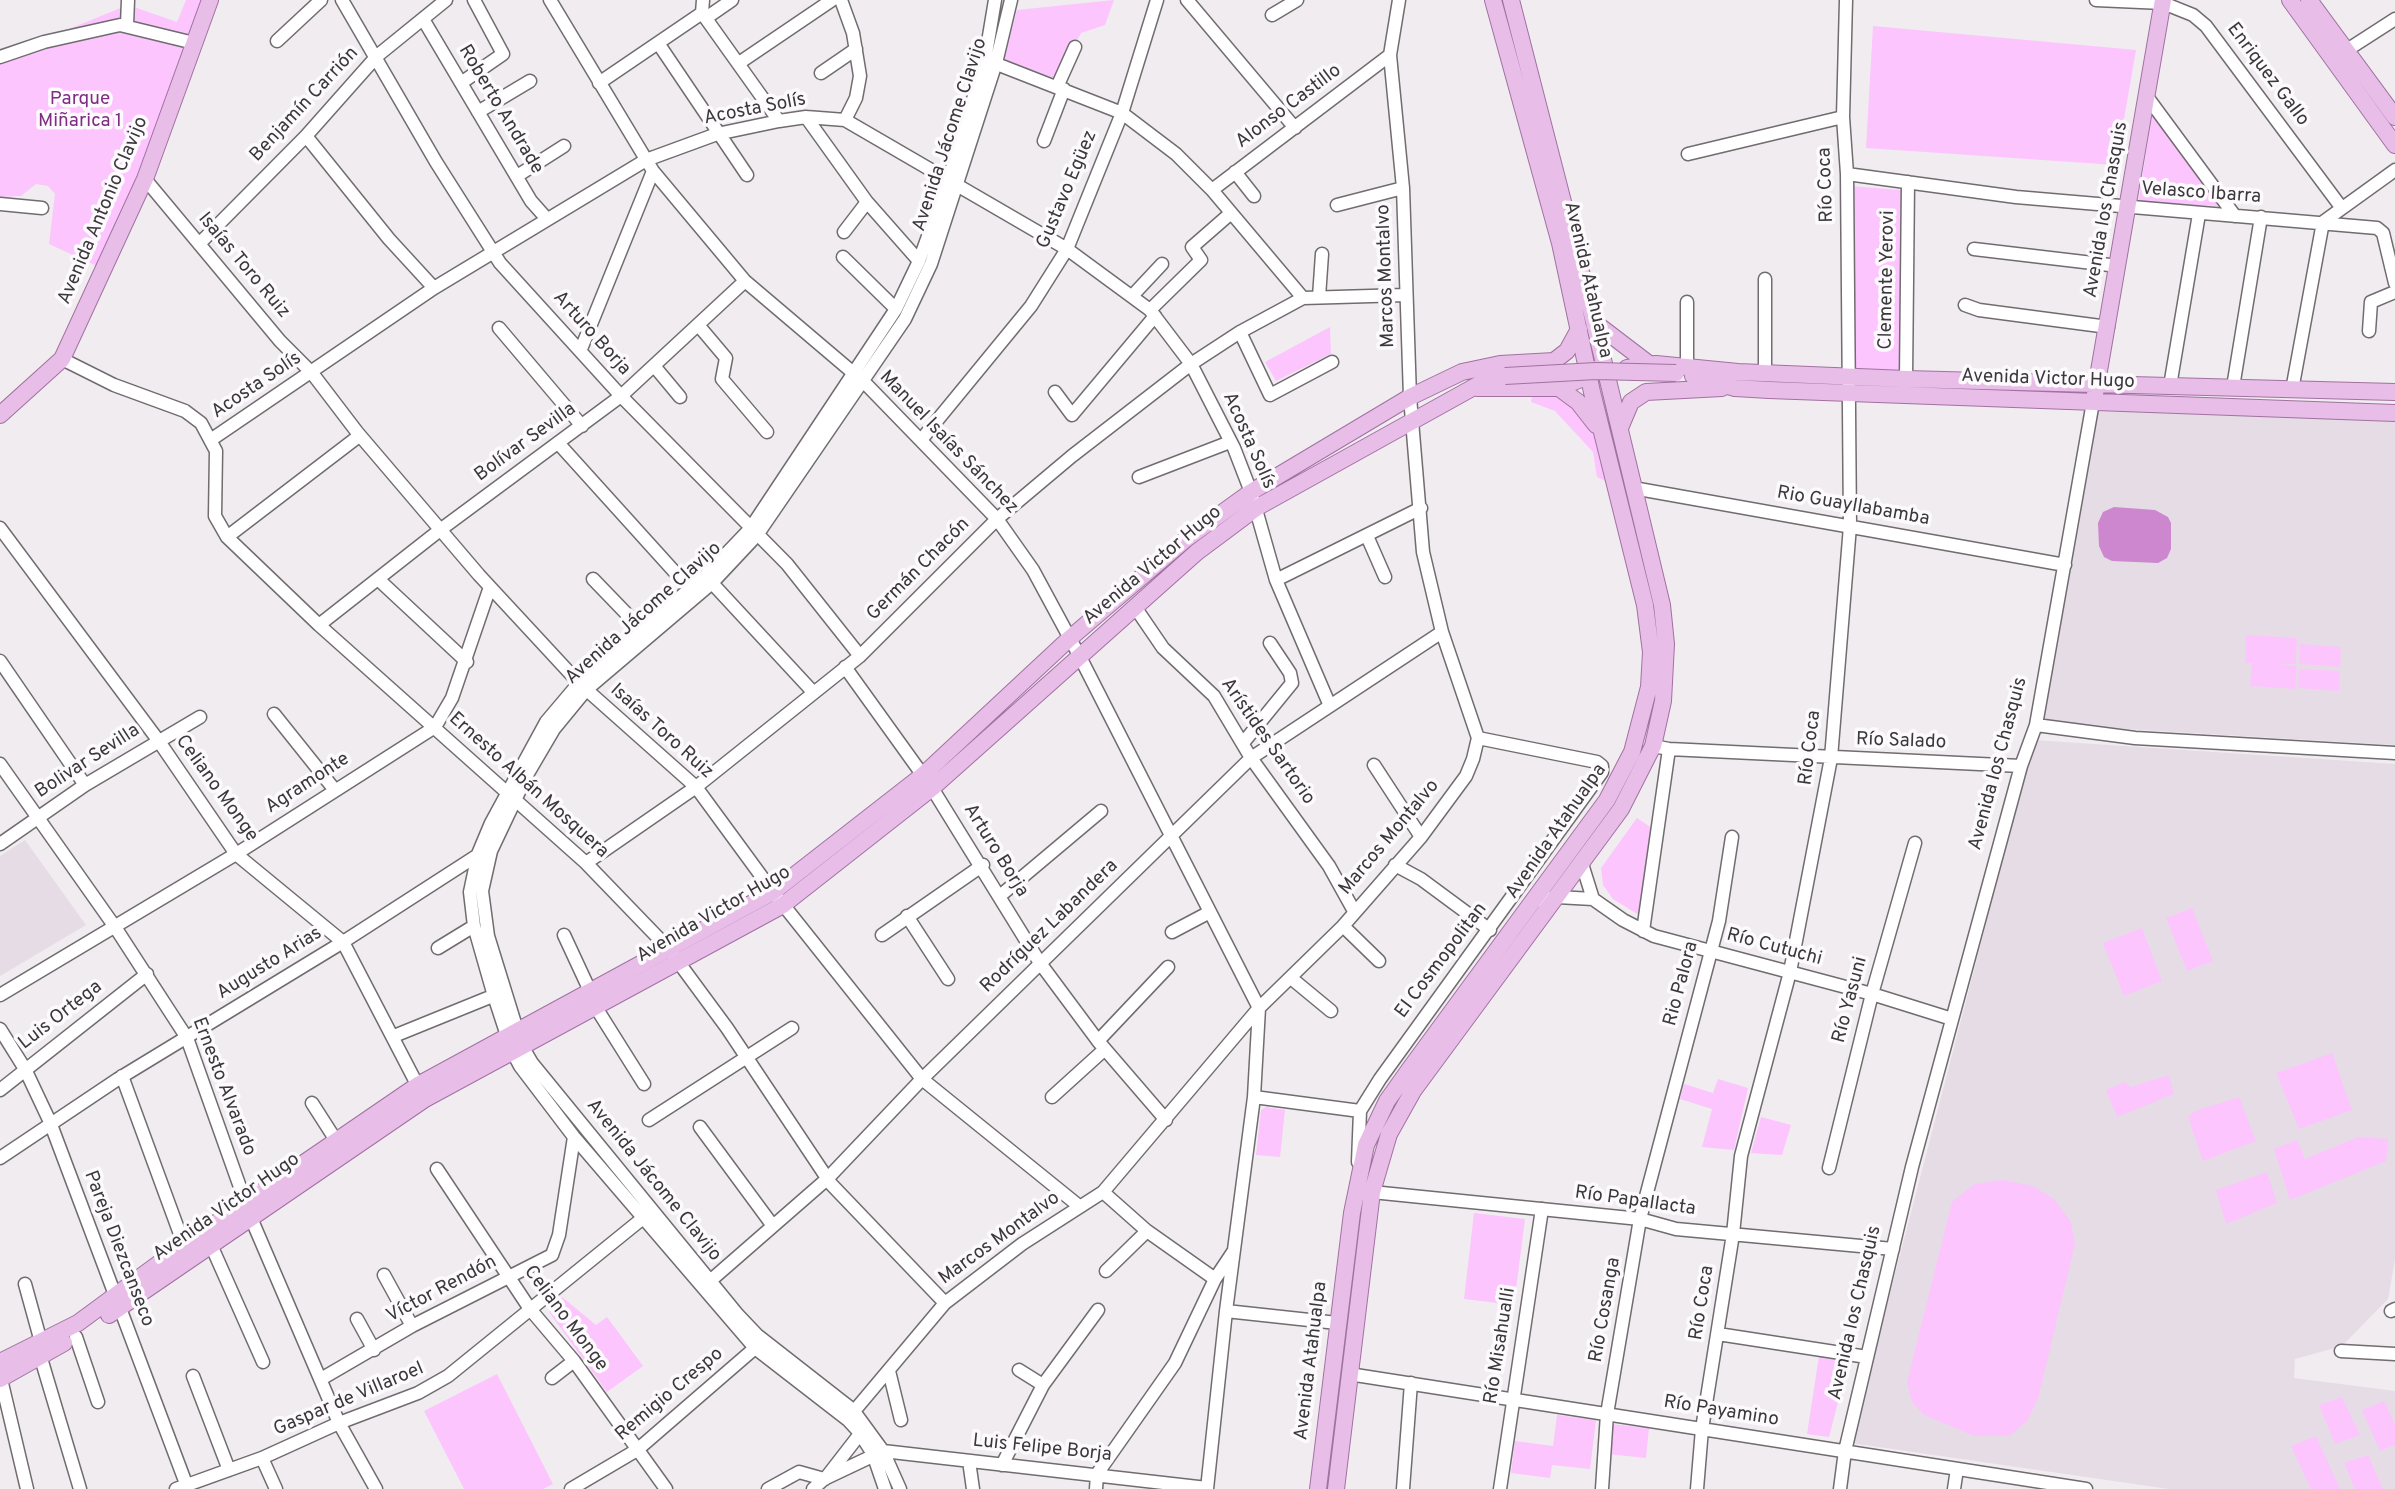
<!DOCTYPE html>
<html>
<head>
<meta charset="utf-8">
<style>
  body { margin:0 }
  canvas { display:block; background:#f0ecf0 }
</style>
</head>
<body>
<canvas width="2395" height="1489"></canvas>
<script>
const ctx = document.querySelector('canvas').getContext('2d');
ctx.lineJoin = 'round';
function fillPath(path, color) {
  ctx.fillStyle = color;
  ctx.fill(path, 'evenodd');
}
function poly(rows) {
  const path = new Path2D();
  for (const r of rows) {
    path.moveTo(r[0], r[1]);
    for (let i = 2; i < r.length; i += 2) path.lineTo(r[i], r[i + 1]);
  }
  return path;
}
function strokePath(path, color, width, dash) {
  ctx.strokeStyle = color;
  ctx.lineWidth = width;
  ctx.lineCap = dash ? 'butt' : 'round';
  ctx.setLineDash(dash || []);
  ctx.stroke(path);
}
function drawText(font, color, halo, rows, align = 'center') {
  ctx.font = font + ' Overpass,sans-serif';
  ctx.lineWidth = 7;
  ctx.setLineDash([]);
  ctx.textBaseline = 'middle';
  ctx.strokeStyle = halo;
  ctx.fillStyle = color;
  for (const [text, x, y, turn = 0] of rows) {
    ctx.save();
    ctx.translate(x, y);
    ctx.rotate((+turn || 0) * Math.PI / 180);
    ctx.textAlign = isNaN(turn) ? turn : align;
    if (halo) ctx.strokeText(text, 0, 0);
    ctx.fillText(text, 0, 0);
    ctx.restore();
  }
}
fillPath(poly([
  [2095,411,2395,421,2395,745,2040,724],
  [2034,740,2395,764,2395,1260,2388,1299,2342,1346,2295,1359,2294,1378,2395,1391,2395,1489,2169,1489,1851,1443],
  [25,840,86,925,0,976,0,856]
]), '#e6dce6');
fillPath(poly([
  [186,0,207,0,174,94,101,268,49,244,55,194,48,186,36,184,21,196,0,197,0,57,128,5,177,22],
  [1114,0,1105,25,1081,33,1057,79,1003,61,1017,10],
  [1873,26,2136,50,2116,165,1866,148],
  [2153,110,2221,206,2138,203],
  [1850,186,1901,190,1903,371,1854,372],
  [1330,327,1331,354,1276,381,1265,362],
  [1533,391,1557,396,1576,408,1590,422,1611,484,1597,477,1593,452,1555,411,1531,402],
  [2246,635,2297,638,2296,664,2279,664,2297,666,2295,689,2250,686,2252,663,2245,663],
  [2300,644,2341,647,2340,667,2299,664],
  [2299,669,2340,671,2339,691,2298,688],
  [1637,818,1656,831,1639,915,1613,899,1603,885,1601,868],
  [2192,908,2213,961,2187,971,2166,918],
  [2142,928,2162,981,2124,996,2103,943],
  [2332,1053,2352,1110,2299,1129,2276,1073],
  [2169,1075,2174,1094,2117,1117,2106,1090,2125,1082,2131,1087],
  [1718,1079,1748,1088,1734,1150,1702,1147,1712,1109,1680,1099,1684,1084,1713,1093],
  [2239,1097,2256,1141,2203,1161,2188,1117,2195,1111],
  [1266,1107,1285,1110,1280,1157,1256,1155,1261,1110],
  [1761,1117,1791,1125,1782,1155,1751,1153],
  [2358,1137,2388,1139,2386,1161,2290,1200,2274,1149,2297,1140,2305,1159],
  [2267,1172,2277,1203,2226,1224,2216,1190],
  [2003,1180,2033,1186,2054,1199,2071,1222,2075,1244,2038,1399,2027,1421,2009,1436,1974,1436,1924,1415,1912,1402,1907,1382,1952,1202,1974,1184],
  [1474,1213,1525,1219,1514,1305,1464,1299],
  [562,1297,596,1325,607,1317,643,1366,607,1392,549,1312],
  [1819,1356,1849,1360,1829,1437,1807,1434],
  [497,1374,553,1484,543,1489,464,1489,424,1411],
  [2342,1397,2360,1435,2335,1444,2319,1405],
  [2384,1401,2395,1424,2395,1445,2380,1451,2362,1410],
  [1557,1415,1596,1420,1590,1469,1552,1465,1550,1478,1511,1473,1515,1441,1553,1446],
  [1611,1424,1649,1428,1646,1458,1608,1454],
  [2316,1436,2340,1489,2311,1489,2291,1446],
  [2368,1455,2383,1489,2355,1489,2344,1463]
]), '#fdc5fe');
fillPath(poly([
  [2114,507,2155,510,2168,517,2171,523,2171,549,2167,558,2158,563,2112,561,2104,557,2099,546,2098,523,2103,512]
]), '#cd87ce');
const minor = poly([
  [342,0,436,162,500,263,621,396,787,564,860,656],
  [550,0,653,171,745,281,864,382,997,519,1033,570,1080,657,1259,1008,1254,1097,1226,1311,1207,1489],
  [703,0,702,13,779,121],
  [841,0,853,33,860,76,856,98,845,120],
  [1187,0,1295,128],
  [2096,0,2163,3,2193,15,2206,26,2341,207],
  [1272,15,1297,0],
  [706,18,732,0],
  [423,19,531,201,547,219],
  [127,25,128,0],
  [277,41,321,0],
  [658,43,747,175],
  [2347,50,2395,19],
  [0,57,44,42,120,25,194,43],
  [989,61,1122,113,1176,154,1212,190,1303,298],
  [739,63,832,0],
  [821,73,856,49],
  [461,83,503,54,474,0],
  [599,83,702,13],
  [1057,87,1075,47],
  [2148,98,2235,216],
  [478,112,530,81],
  [806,117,867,202,919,261],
  [306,136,389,239,434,288],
  [1044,141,1064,89],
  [1688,154,1843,117],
  [1235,172,1254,196],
  [1847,174,2016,197,2377,228,2383,233,2395,283],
  [517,176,564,146],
  [145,179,280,341,312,373,357,432,479,575,579,683,696,787,773,892,922,1079,1079,1206],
  [1212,190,1390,55],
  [0,204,42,208],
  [1337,205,1403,188],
  [844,232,867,202],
  [199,244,306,136,377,56,446,0],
  [1974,249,2118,266],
  [843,257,896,309],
  [1765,279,1765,372],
  [1133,295,1162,264],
  [1319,297,1322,254],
  [1965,305,1979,310,2108,327],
  [1150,310,1201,260,1192,247,1231,213],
  [699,326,726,358,722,379,767,432],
  [499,328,582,426],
  [2369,331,2371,302,2395,292],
  [1240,332,1270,395,1332,362],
  [581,349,653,171],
  [62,359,114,385,185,411,201,423,216,451,215,516,227,537,319,625,586,863,668,948,727,1028,831,1184,945,1303],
  [1687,366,1687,302],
  [655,367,680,397],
  [1906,379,1908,182],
  [2170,386,2199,214],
  [2233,387,2261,217],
  [2292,390,2323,222,2395,170],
  [1055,392,1072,415,1155,316],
  [212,439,434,288,646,160,717,134,779,121,806,117,845,120,1067,249,1150,310,1191,364,1234,448,1251,492,1276,580,1330,706],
  [921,440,1031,306,1067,249,1122,113,1157,0],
  [559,444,690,589],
  [1139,477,1230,442],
  [1633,488,2065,565],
  [0,528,158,740,236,854,343,942,421,1092],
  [1367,536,1385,577],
  [227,537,359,436],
  [593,579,648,636],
  [379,580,467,662],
  [1276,580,1421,508],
  [712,583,813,692],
  [1135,607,1163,648,1214,696,1251,758,1329,866,1354,911],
  [319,625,440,530,621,396,745,281],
  [0,661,85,785],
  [845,667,932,788,1040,963,1098,1041,1166,1120],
  [274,714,334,789],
  [2036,725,2135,738,2395,753],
  [1243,743,1292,683,1290,673,1270,643],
  [1653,746,1669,749,2021,766],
  [0,764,115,927,187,1038,251,1218,339,1423,376,1489],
  [1374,765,1421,837],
  [0,844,85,785,200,717],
  [586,863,696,787,860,656,997,519,1072,456,1191,364,1240,332,1303,298,1405,295],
  [1582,864,1593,899],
  [1395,865,1421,879,1490,930],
  [1001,895,1101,811],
  [1535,901,1557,897,1593,899,1623,920,1654,936,1872,994,1952,1019],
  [907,916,948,979],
  [1343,926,1379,961],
  [1643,931,1669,749],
  [1172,932,1208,913],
  [564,935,590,991],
  [882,935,983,865],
  [438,948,474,926],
  [1291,978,1331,1011],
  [0,995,236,854,435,727,452,698,490,587],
  [595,1006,644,1084],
  [0,1029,25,1069,50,1122,188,1489],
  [394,1036,500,993],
  [1098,1041,1168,967],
  [122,1076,184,1245],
  [0,1090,147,974],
  [1052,1097,1105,1049],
  [1254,1097,1360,1111],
  [312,1103,337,1142],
  [649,1120,792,1028],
  [700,1127,773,1226],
  [0,1158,118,1079,343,942,481,853],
  [1358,1162,1360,1111,1380,1079,1602,772,1602,766,1597,762,1478,738],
  [1829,1168,1872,994,1915,843],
  [437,1169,530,1309,574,1361,666,1489],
  [1103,1192,1147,1231,1215,1279],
  [1372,1192,1640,1219,1676,1229,1893,1249],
  [211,1245,263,1362],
  [1106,1271,1147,1231],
  [384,1275,412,1326],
  [710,1281,827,1179,922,1079,1251,758,1442,632],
  [25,1284,41,1342],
  [1226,1311,1337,1323],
  [2391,1311,2395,1309],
  [357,1319,374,1350],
  [1718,1334,1867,1357],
  [76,1337,98,1402],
  [2341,1351,2395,1354],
  [40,1355,80,1489],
  [1019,1370,1043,1385],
  [889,1371,901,1420],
  [1349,1374,2086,1489],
  [0,1375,27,1489],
  [193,1376,229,1470],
  [552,1378,574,1361],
  [321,1379,412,1326,552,1255,559,1235,574,1137],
  [850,1416,945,1303,1022,1244,1103,1192,1259,1008,1343,926,1421,837,1466,776,1473,759,1478,738,1442,632,1423,552,1410,397,1403,188,1390,55,1399,0],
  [262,1458,276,1489],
  [969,1461,973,1489],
  [1002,1465,1043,1385,1098,1310],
  [825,1479,863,1430],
  [176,1489,262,1458,339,1423,418,1393,448,1376,648,1214],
  [571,1489,637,1450,755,1348],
  [768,1489,799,1472,824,1479],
  [813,1489,824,1479,883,1451,1207,1488],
  [885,1489,873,1454,859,1432,848,1420,755,1348,574,1137,520,1066,512,1051,494,996,474,926,470,892,478,854,491,823,546,722,579,683,706,575,750,529,896,309,919,261,948,181,985,60,995,0],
  [900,1489,883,1451,853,1410,757,1335,738,1315,532,1063,522,1046,488,936,482,891,491,851,527,775,554,729,586,690,712,583,757,535,905,319,931,264,996,63,1011,0],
  [1096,1489,1097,1474,1175,1363,1215,1279,1233,1252],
  [1403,1489,1411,1383],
  [1500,1489,1542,1209],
  [1602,1489,1607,1414,1640,1219,1719,921,1732,837],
  [1697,1489,1702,1429,1733,1234,1741,1156,1790,972,1831,758,1850,526,1847,174,1843,117,1846,0],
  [1840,1489,1845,1451,1912,1167,2021,766,2036,725,2093,402],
  [1954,1489,1957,1469]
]);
const major = poly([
  [2290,0,2395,145],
  [2309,0,2395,117],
  [1594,322,1649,364],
  [1627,368,1656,364,1738,372,1906,379,2395,392],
  [1693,376,1735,388,1769,390,2395,413],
  [1477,388,1559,388,1588,376,1596,369],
  [1559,388,1578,402,1596,425],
  [2095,394,2163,0],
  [0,415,62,359,145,179,210,0],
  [1620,428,1631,402,1646,392,1722,388],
  [109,1315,425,1099,783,905,932,788,1197,552,1256,508,1492,377],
  [0,1362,78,1323,184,1245,418,1085,773,892,923,775,1069,639,1186,539,1251,492,1410,397,1462,372,1500,364,1554,361,1567,351,1579,329],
  [0,1379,64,1343],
  [1318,1489,1352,1213,1366,1145,1387,1101,1409,1070,1607,800,1632,752,1649,687,1651,652,1645,605,1592,392,1560,243,1493,0],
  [1336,1489,1372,1192,1389,1134,1413,1091,1621,809,1653,746,1663,701,1666,644,1662,605,1594,322,1511,0]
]);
strokePath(minor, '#706c70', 15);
strokePath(major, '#a172a1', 18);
strokePath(minor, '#fff', 12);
strokePath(major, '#e8bde8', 16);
const majorBridge = poly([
  [1505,376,1596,371,1676,373]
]);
strokePath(majorBridge, '#a172a1', 18, []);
strokePath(majorBridge, '#e8bde8', 16);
drawText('19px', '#3a383a', '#fdfafd', [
  ["Enriquez Gallo",2267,75,53],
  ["Benjamín Carrión",305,105,-47],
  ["Alonso Castillo",1289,107,-37],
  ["Roberto Andrade",500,110,59],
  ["Acosta Solís",755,110,-11],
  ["Avenida Jácome Clavijo",951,135,-72],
  ["Río Coca",1827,185,-92],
  ["Gustavo Egüez",1068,190,-67],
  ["Velasco Ibarra",2201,194,4],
  ["Avenida los Chasquis",2107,210,-80],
  ["Avenida Antonio Clavijo",104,211,-67],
  ["Isaías Toro Ruiz",243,266,50],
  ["Marcos Montalvo",1387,276,-92],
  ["Avenida Atahualpa",1587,280,77],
  ["Clemente Yerovi",1888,280,-89],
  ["Arturo Borja",591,334,48],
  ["Avenida Victor Hugo",2048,380,2],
  ["Acosta Solís",257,386,-34],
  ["Acosta Solís",1248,441,66],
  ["Bolívar Sevilla",526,443,-36],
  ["Manuel Isaías Sánchez",948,443,46],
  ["Rio Guayllabamba",1853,507,10],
  ["Avenida Victor Hugo",1153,566,-40],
  ["Germán Chacón",919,570,-45],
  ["Avenida Jácome Clavijo",644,614,-42],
  ["Isaías Toro Ruiz",661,732,42],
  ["Arístides Sartorio",1267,742,55],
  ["Río Salado",1901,742,2],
  ["Río Coca",1811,748,-83],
  ["Bolivar Sevilla",88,762,-33],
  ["Avenida los Chasquis",1999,764,-75],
  ["Agramonte",308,784,-33],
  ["Ernesto Albán Mosquera",528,786,42],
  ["Celiano Monge",216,789,54],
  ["Avenida Atahualpa",1557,832,-55],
  ["Marcos Montalvo",1390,838,-50],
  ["Arturo Borja",995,851,58],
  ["Avenida Victor Hugo",714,915,-30],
  ["Rodríguez Labandera",1050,927,-44],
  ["Río Cutuchi",1774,948,15],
  ["El Cosmopolitan",1442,961,-53],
  ["Augusto Arias",270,964,-32],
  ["Rio Palora",1682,984,-75],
  ["Río Yasuni",1851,1000,-75],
  ["Luis Ortega",61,1016,-38],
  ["Ernesto Alvarado",223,1087,69],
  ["Avenida Jácome Clavijo",653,1181,51],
  ["Río Papallacta",1635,1202,8],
  ["Avenida Victor Hugo",227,1208,-35],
  ["Marcos Montalvo",1000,1239,-36],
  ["Pareja Diezcanseco",118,1249,69],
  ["Víctor Rendón",442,1290,-28],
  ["Río Coca",1703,1303,-81],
  ["Río Cosanga",1606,1310,-80],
  ["Avenida los Chasquis",1856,1313,-77],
  ["Celiano Monge",565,1319,53],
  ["Río Misahualli",1501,1346,-81],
  ["Avenida Atahualpa",1312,1361,-83],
  ["Remigio Crespo",670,1395,-40],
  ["Gaspar de Villaroel",349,1400,-23],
  ["Río Payamino",1721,1412,9],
  ["Luis Felipe Borja",1042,1449,6]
]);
drawText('19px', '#7f2d83', '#fdfafd', [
  ["Parque",80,100],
  ["Miñarica 1",80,122]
]);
</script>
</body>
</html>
